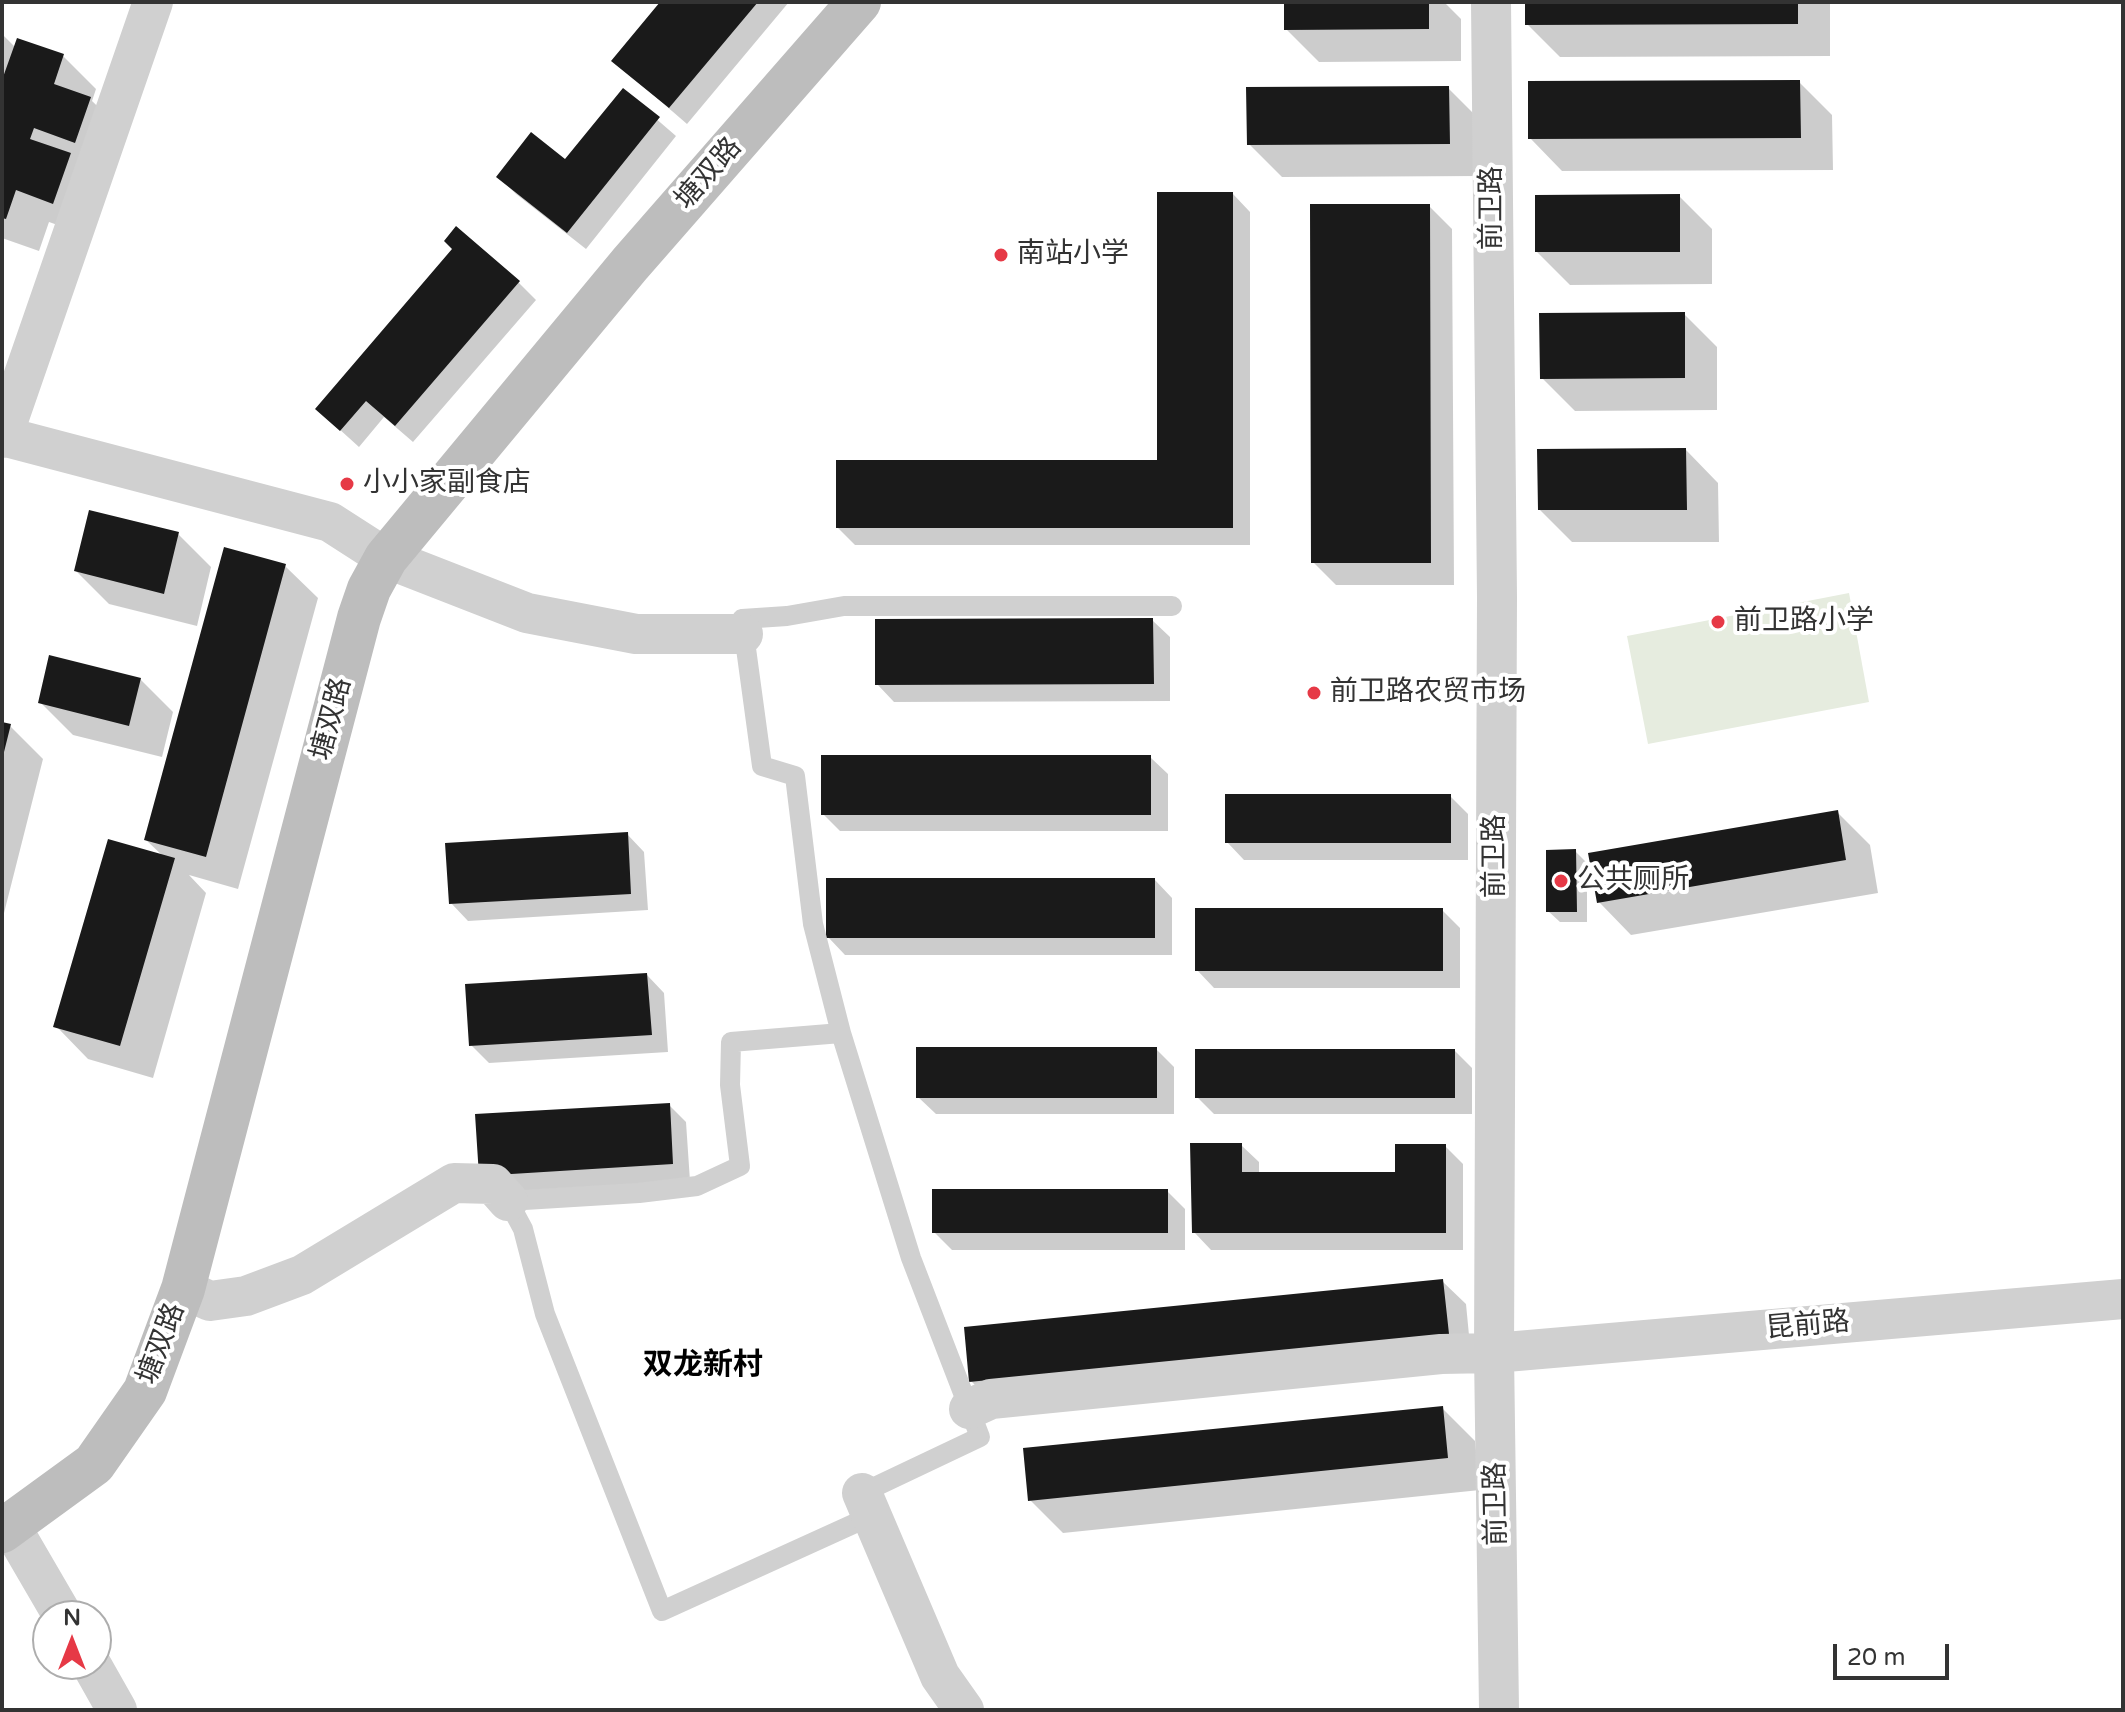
<!DOCTYPE html>
<html>
<head>
<meta charset="utf-8">
<style>
  body { margin:0 }
  #map { position:relative; width:2125px; height:1712px; overflow:hidden; background:#fff; font-family:"Varela Round",sans-serif }
  canvas { display:block }
  .frame { position:absolute; inset:0; border:4px solid #333; pointer-events:none }
  .north { position:absolute; left:32px; top:1600px; width:80px; height:80px; box-sizing:border-box; background:#fff; border:2px solid #adadad; border-radius:50%; rotate:0deg; font-size:22px; font-weight:700; line-height:32px; text-align:center; color:#333 }
  .north::after { content:''; display:block; margin:auto; width:28px; height:36px; background:#e63946; clip-path:polygon(50% 0,100% 100%,50% 72%,0 100%) }
  .scale { position:absolute; left:1833px; top:1644px; width:116px; height:36px; box-sizing:border-box; border:4px solid #333; border-top:0; padding-left:10px; font-size:24px; line-height:28px; white-space:nowrap; color:#333; -webkit-text-stroke:6px #fff; paint-order:stroke }
</style>
</head>
<body>
<div id="map">
<canvas width="2125" height="1712"></canvas>
<div class="frame"></div>
<div class="north">N</div>
<div class="scale">20 m</div>
</div>
<script>
const ctx = document.querySelector('canvas').getContext('2d');
ctx.lineJoin = 'round';
function fillPath(path, color) {
  ctx.fillStyle = color;
  ctx.fill(path, 'evenodd');
}
function poly(rows) {
  const path = new Path2D();
  for (const r of rows) {
    path.moveTo(r[0], r[1]);
    for (let i = 2; i < r.length; i += 2) path.lineTo(r[i], r[i + 1]);
  }
  return path;
}
function strokePath(path, color, width, dash) {
  ctx.strokeStyle = color;
  ctx.lineWidth = width;
  ctx.lineCap = dash ? 'butt' : 'round';
  ctx.setLineDash(dash || []);
  ctx.stroke(path);
}
function drawText(font, color, halo, rows, align = 'center') {
  ctx.font = font + ' "Varela Round","Noto Sans SC",sans-serif';
  ctx.lineWidth = 8;
  ctx.setLineDash([]);
  ctx.textBaseline = 'middle';
  ctx.strokeStyle = halo;
  ctx.fillStyle = color;
  for (const [text, x, y, turn = 0] of rows) {
    ctx.save();
    ctx.translate(x, y);
    ctx.rotate((+turn || 0) * Math.PI / 180);
    ctx.textAlign = isNaN(turn) ? turn : align;
    if (halo) ctx.strokeText(text, 0, 0);
    ctx.fillText(text, 0, 0);
    ctx.restore();
  }
}
fillPath(poly([
  [1849,593,1869,702,1648,744,1627,636]
]), '#e6ecdf');
fillPath(poly([
  [663,2,789,2,687,124,614,61],
  [1286,2,1444,2,1461,19,1461,61,1319,62,1286,29],
  [1527,2,1830,2,1830,56,1560,57,1527,24],
  [2,34,16,48,18,40,63,56,96,89,92,101,123,131,86,235,49,222,39,251,2,238],
  [1799,82,1832,115,1833,170,1562,171,1530,138],
  [1448,88,1481,121,1482,176,1282,177,1249,144],
  [624,91,676,136,586,249,516,194,498,176,566,162],
  [1233,194,1250,212,1250,545,855,545,838,528,1159,462],
  [1679,196,1712,229,1712,284,1570,285,1537,252],
  [1429,206,1452,229,1454,585,1336,585,1313,562],
  [518,282,536,300,413,442,384,417,359,447,317,409],
  [1684,314,1717,347,1717,410,1575,411,1542,378],
  [1686,450,1718,483,1719,542,1572,542,1540,510],
  [178,534,211,567,197,626,109,604,76,571],
  [285,566,318,598,238,889,189,875,206,893,153,1078,88,1059,56,1026,164,857,146,840],
  [1152,620,1170,637,1170,701,894,702,877,684],
  [140,679,173,712,162,757,73,735,40,702],
  [2,724,10,726,43,759,2,921],
  [1150,757,1168,774,1168,831,840,831,823,814],
  [1450,796,1468,814,1468,860,1244,860,1227,842],
  [1837,812,1870,845,1878,893,1631,935,1599,902],
  [627,834,644,852,648,910,468,921,451,903],
  [1575,851,1587,863,1587,922,1560,922,1548,911],
  [1155,880,1172,898,1172,955,845,955,828,937],
  [1442,910,1460,928,1460,988,1214,988,1197,970],
  [647,975,664,993,668,1052,489,1063,471,1045],
  [1156,1049,1174,1067,1174,1114,936,1114,918,1097],
  [1455,1051,1472,1068,1472,1114,1214,1114,1197,1097],
  [669,1105,686,1122,690,1181,498,1193,481,1175],
  [1241,1145,1259,1162,1259,1174,1397,1174,1445,1146,1463,1164,1463,1250,1211,1250,1194,1232],
  [1168,1192,1185,1209,1185,1250,952,1250,934,1232],
  [1442,1281,1466,1304,1471,1356,994,1404,971,1381],
  [1442,1408,1475,1441,1480,1490,1063,1533,1030,1500]
]), '#0003');
fillPath(poly([
  [660,2,758,2,669,108,611,61],
  [1284,2,1429,2,1429,29,1284,30],
  [1525,2,1798,2,1798,24,1525,25],
  [17,38,64,54,54,84,91,97,75,143,34,128,30,139,71,153,53,204,16,190,6,219,2,218,2,80],
  [1800,80,1801,138,1528,139,1528,81],
  [1449,86,1450,144,1247,145,1246,87],
  [623,88,660,117,567,233,496,177,531,132,565,159],
  [1157,192,1233,192,1233,528,836,528,836,460,1157,460],
  [1680,194,1680,252,1535,252,1535,195],
  [1310,204,1430,204,1431,563,1311,563],
  [456,226,520,281,395,426,366,401,340,431,315,409,452,249,444,241],
  [1685,312,1685,378,1540,379,1539,313],
  [1686,448,1687,510,1538,510,1537,449],
  [89,510,179,532,164,594,74,571],
  [224,547,286,564,206,857,144,840],
  [1153,618,1154,684,875,685,875,619],
  [49,655,141,678,129,726,38,703],
  [2,722,11,724,3,756,2,756],
  [821,755,1151,755,1151,815,821,815],
  [1225,794,1451,794,1451,843,1225,843],
  [1838,810,1846,860,1597,903,1588,853],
  [628,832,631,894,449,904,445,843],
  [108,839,175,858,120,1046,53,1027],
  [1576,849,1577,912,1546,912,1546,850],
  [826,878,1155,878,1155,938,826,938],
  [1195,908,1443,908,1443,971,1195,971],
  [647,973,652,1035,469,1046,465,984],
  [916,1047,1157,1047,1157,1098,916,1098],
  [1195,1049,1455,1049,1455,1098,1195,1098],
  [670,1103,673,1164,479,1176,475,1114],
  [1190,1143,1242,1143,1242,1172,1395,1172,1395,1144,1446,1144,1446,1233,1192,1233],
  [932,1189,1168,1189,1168,1233,932,1233],
  [1443,1279,1449,1334,969,1382,964,1327],
  [1443,1406,1448,1458,1028,1501,1023,1448]
]), '#1a1a1a');
strokePath(poly([
  [841,1033,813,924,795,776,762,766,742,619,787,616,844,606,1172,606],
  [862,1493,980,1437,911,1258,841,1033,731,1042,730,1085,740,1166,697,1186,639,1193,508,1201,523,1229,545,1314,662,1611,871,1516]
]), '#d0d0d0', 20);
strokePath(poly([
  [1491,2,1497,597,1494,1353,1499,1710],
  [3,436,330,522,386,558,527,613,636,634,743,634],
  [2,438,153,2],
  [183,1289,210,1301,246,1296,302,1275,454,1183,493,1184,508,1201],
  [969,1409,991,1399,1441,1354,1494,1353,2123,1299],
  [862,1493,940,1676,964,1710],
  [10,1525,63,1616],
  [91,1664,117,1710]
]), '#d0d0d0', 40);
strokePath(poly([
  [2,1531,94,1464,145,1391,183,1289,359,618,369,589,386,558,630,264,859,2]
]), '#bdbdbd', 44);
for (const [x, y, r, color] of [
  [1001,255,8,"#e63946"],
  [347,484,8,"#e63946"],
  [1718,622,8,"#e63946"],
  [1314,693,8,"#e63946"],
  [1561,881,8,"#e63946"]
]) {
  const dot = new Path2D();
  dot.arc(x, y, r, 0, 2 * Math.PI);
  ctx.fillStyle = color;
  ctx.fill(dot);
  strokePath(dot, '#fff', 3);
}
drawText('28px', '#333', '#fff', [
  ["塘双路",709,174,-49],
  ["前卫路",1493,208,-90],
  ["塘双路",332,719,-75],
  ["前卫路",1496,856,-90],
  ["昆前路",1808,1326,-5],
  ["塘双路",162,1344,-69],
  ["前卫路",1497,1504,-91]
]);
drawText('28px', '#333', '#fff', [
  ["南站小学",1017,255],
  ["小小家副食店",363,484],
  ["前卫路小学",1734,622],
  ["前卫路农贸市场",1330,693],
  ["公共厕所",1577,881]
], 'left');
drawText('bold 30px', '#000', '#fff', [
  ["双龙新村",703,1366]
]);
</script>
</body>
</html>
